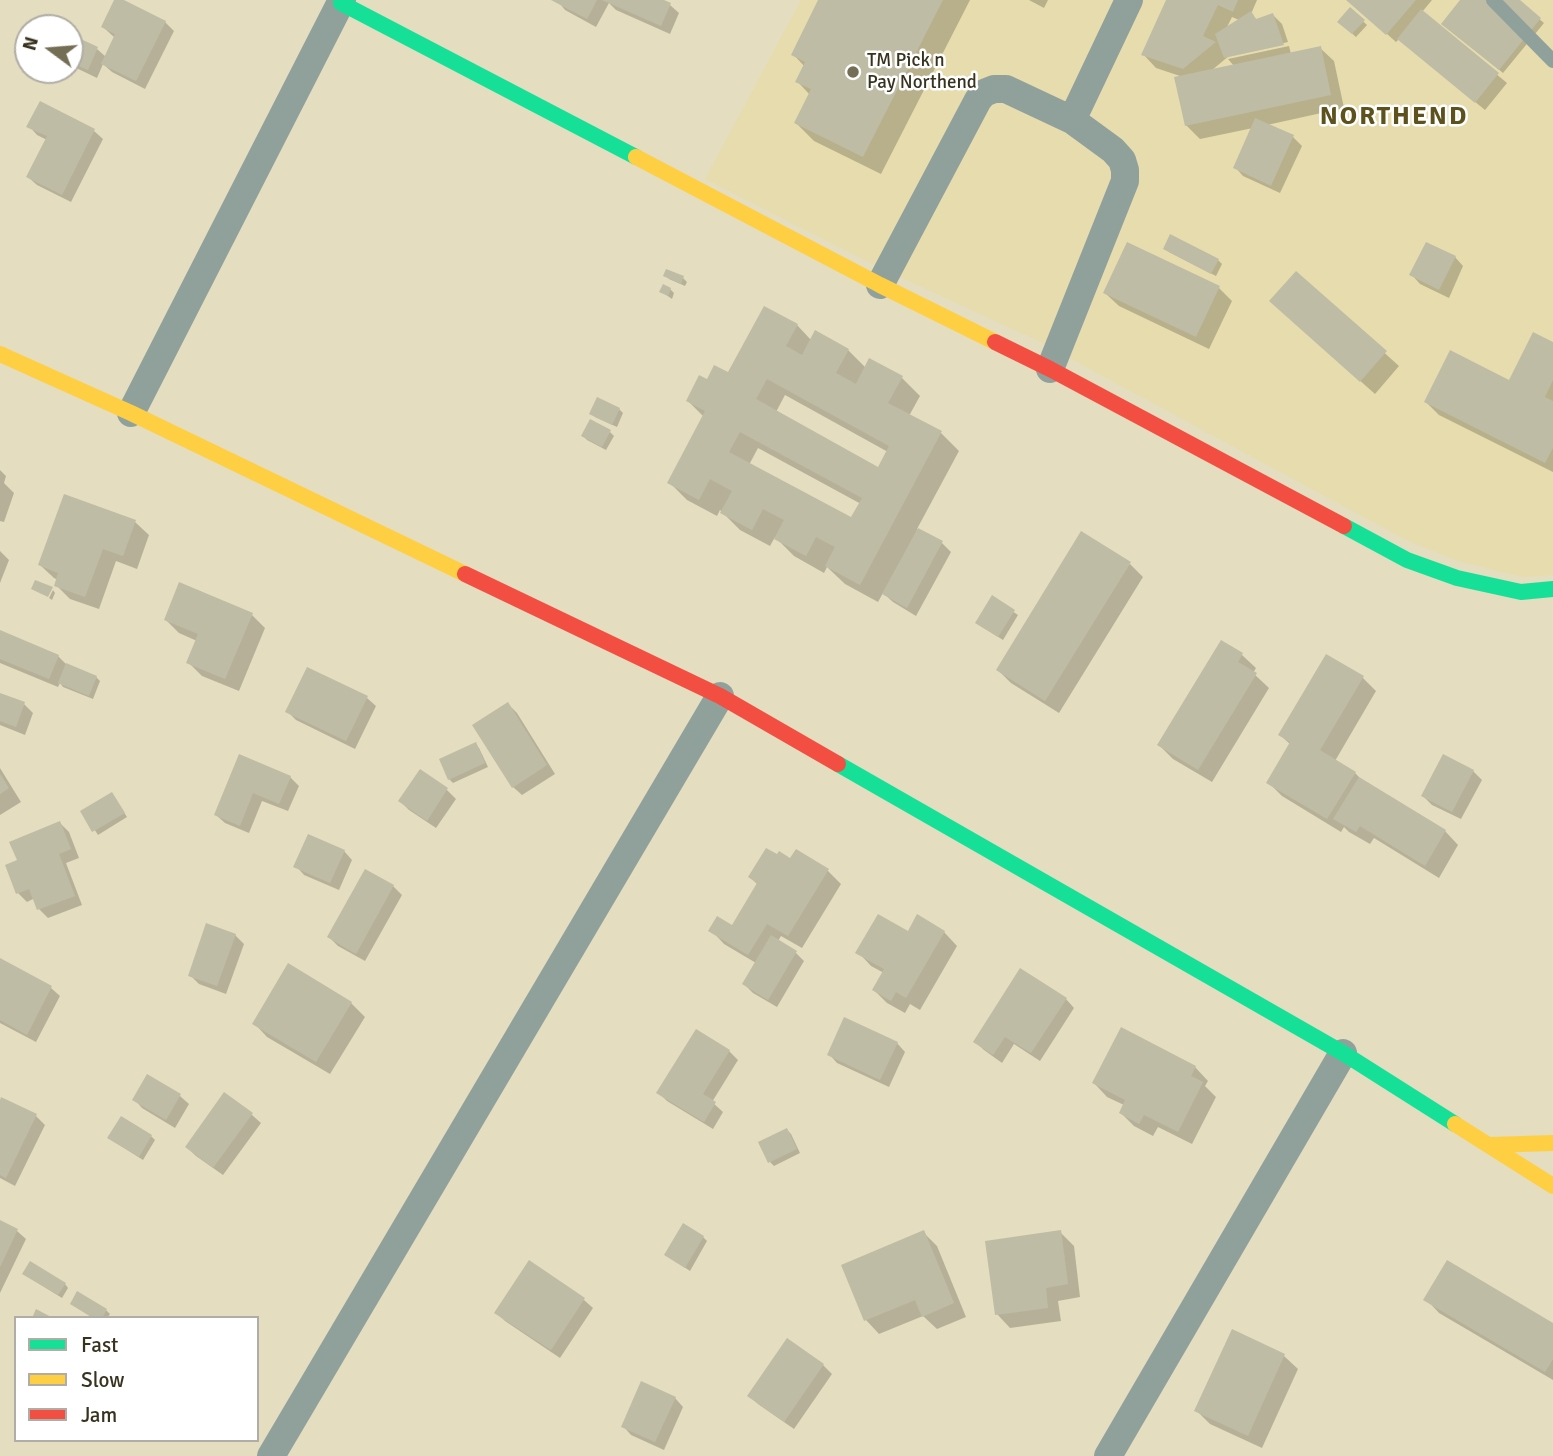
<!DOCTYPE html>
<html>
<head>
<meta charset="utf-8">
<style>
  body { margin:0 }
  #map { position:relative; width:1553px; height:1456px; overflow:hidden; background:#e4ddbf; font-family:Signika,sans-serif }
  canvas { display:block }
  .legend { position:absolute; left:14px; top:1316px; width:245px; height:126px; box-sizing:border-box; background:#fff; border:2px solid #afada5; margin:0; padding:9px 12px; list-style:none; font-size:21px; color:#38331e }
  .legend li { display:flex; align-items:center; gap:14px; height:35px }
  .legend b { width:35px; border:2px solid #afada5 }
  .north { position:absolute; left:14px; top:14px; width:70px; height:70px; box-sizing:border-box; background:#fff; border:2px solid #afada5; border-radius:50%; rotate:286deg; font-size:19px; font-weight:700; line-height:28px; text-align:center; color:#38331e }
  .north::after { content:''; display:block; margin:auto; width:24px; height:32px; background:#746e56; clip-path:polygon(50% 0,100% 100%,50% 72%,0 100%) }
</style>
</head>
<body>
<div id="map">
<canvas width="1553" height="1456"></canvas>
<ul class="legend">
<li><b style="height:9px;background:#16e098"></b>Fast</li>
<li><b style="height:9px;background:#ffcf43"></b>Slow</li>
<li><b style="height:9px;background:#f24e42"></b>Jam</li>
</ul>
<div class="north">N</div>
</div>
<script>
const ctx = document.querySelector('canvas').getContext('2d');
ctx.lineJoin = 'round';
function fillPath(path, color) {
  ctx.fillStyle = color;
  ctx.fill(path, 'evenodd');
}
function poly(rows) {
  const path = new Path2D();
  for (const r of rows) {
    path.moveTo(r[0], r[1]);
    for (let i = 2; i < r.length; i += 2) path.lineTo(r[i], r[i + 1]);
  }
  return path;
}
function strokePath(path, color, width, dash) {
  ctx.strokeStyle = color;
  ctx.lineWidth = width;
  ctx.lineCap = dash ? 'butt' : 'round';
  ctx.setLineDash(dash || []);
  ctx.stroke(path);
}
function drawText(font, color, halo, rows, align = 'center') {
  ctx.font = font + ' Signika,sans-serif';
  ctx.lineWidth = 5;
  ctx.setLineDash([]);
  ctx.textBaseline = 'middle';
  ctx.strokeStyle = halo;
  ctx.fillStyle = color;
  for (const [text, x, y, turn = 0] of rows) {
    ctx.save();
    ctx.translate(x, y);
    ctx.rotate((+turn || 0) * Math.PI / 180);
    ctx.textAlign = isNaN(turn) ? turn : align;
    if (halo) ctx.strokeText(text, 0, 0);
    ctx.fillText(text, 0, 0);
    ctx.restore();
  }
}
fillPath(poly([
  [801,0,1553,0,1553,575,1522,577,1458,561,1406,540,1036,340,870,263,705,179]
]), '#e7dcad');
fillPath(poly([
  [116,0,120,0,165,22,174,31,145,89,112,72,103,64,97,78,70,65,70,36,97,49,106,57,115,38,103,27],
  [557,0,659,0,670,5,679,13,670,34,616,10,609,3,596,27,565,10],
  [820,0,970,0,881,174,814,141,796,123,810,95,797,81,804,66,793,54],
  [1029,0,1048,0,1044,8],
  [1168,0,1257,0,1251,14,1258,21,1273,15,1282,24,1288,42,1230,55,1211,71,1234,66,1228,59,1289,46,1291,54,1320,48,1334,61,1344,108,1267,125,1293,137,1302,146,1280,193,1243,176,1235,167,1253,128,1200,139,1186,125,1183,77,1156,68,1143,54],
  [1232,17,1239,20,1226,29],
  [1349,0,1432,0,1422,12,1507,83,1485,110,1399,39,1396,42],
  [1463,0,1517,0,1544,23,1503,73,1447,27],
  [1350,9,1367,25,1356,37,1339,22],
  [29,126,94,131,103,139,71,202,37,185,28,177,47,140,37,135],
  [1165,248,1218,260,1222,264,1216,276,1169,252],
  [1455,257,1463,266,1449,298,1420,284,1412,275],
  [1296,273,1399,366,1375,394,1285,314],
  [665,275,683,278,687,282,685,286,669,279],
  [1219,288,1232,301,1209,349,1119,306,1105,293],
  [670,289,674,293,672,299,662,292],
  [797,325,811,340,848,350,866,368,902,378,920,396,909,416,941,433,959,451,917,529,942,543,951,552,916,616,893,602,883,593,878,602,845,584,827,567,824,573,794,556,775,537,770,546,740,530,720,510,717,516,687,500,669,482,704,417,688,401,708,381,729,374],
  [785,395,888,452,878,469,776,412],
  [758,448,861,504,852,520,749,465],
  [1553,344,1553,472,1439,415,1426,402,1510,382],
  [598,399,619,409,623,413,617,427,595,417,592,413],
  [610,432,614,436,606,450,587,440,583,436],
  [0,470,6,476,4,483,14,493,4,522,0,521],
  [65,496,135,522,149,535,137,569,116,561,99,609,70,599,56,585,58,580,54,578,40,565],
  [0,551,9,560,0,583],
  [1130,564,1143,577,1059,713,1011,683,998,670],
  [53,590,55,593,52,600,49,598],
  [993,598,1018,615,1003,640,981,626],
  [252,615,265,628,239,691,202,676,188,662,197,641,179,633,166,620],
  [0,632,58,656,68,666,96,677,100,681,93,699,63,687,60,683,58,687,0,663],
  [1221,642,1242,655,1256,668,1253,673,1269,688,1212,782,1173,759,1159,745],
  [1362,677,1376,691,1335,761,1355,773,1363,781,1445,831,1458,845,1439,878,1374,838,1370,844,1349,832,1344,827,1341,832,1282,796,1268,782,1291,745,1280,735],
  [0,695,24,704,33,713,25,735,0,725],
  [367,698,376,706,355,749,296,720,288,712],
  [508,704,517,713,555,774,522,795,513,787],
  [475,744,479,748,488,767,453,783,449,779],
  [239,757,290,777,299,786,288,811,262,801,249,833,225,823,216,815],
  [0,768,21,802,0,815],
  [1473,771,1482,780,1461,819,1432,805,1423,796],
  [420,772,447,790,456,799,436,828,409,810,400,801],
  [112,794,127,817,98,835,83,812],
  [60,823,69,832,79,858,66,863,82,905,48,918,39,909,35,898,27,902,18,893,19,861],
  [344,851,352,860,339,890,304,875,296,866],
  [791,860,828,871,841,884,802,948,781,936,778,941,795,952,804,961,777,1007,753,993,744,984,756,963,724,944,711,930,733,927,758,885,750,877],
  [393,886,402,895,365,961,338,946,329,937],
  [944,932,957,946,920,1010,910,1004,905,1013,887,1003,874,990,884,973,871,966,858,952,908,933],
  [235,935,244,944,226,994,199,984,190,975],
  [0,960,51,988,60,996,36,1042,0,1023],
  [288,966,351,1003,365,1017,330,1074,267,1037,254,1023],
  [1066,999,1074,1008,1040,1061,1014,1044,1002,1063,984,1050,975,1041],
  [897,1043,905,1052,889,1087,837,1063,829,1054],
  [729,1051,738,1060,712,1102,723,1112,713,1129,667,1101,659,1093],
  [1195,1067,1208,1081,1205,1086,1216,1097,1192,1144,1158,1127,1153,1136,1134,1126,1121,1113,1124,1105,1107,1097,1094,1083],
  [148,1076,180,1096,189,1104,175,1128,142,1108,134,1099],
  [225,1095,252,1115,261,1123,223,1175,196,1156,187,1147],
  [0,1104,36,1116,45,1125,15,1186,0,1178],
  [787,1130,791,1134,800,1153,774,1166,770,1162],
  [151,1136,155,1140,143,1160,113,1141],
  [0,1223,17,1231,26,1239,0,1293],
  [923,1232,937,1246,966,1317,937,1329,923,1316,879,1334,866,1320,843,1266],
  [1060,1232,1074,1246,1080,1297,1058,1301,1061,1321,1010,1328,997,1314],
  [703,1237,707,1241,690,1271,666,1255],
  [529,1263,584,1300,593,1308,560,1358,505,1321,496,1312],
  [28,1277,65,1284,68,1288,62,1298],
  [1426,1299,1553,1325,1553,1380,1439,1313],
  [72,1304,106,1310,110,1314,107,1318,93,1318],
  [1233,1332,1284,1356,1298,1369,1262,1448,1210,1424,1197,1411],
  [823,1365,832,1374,794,1429,758,1404,750,1396],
  [675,1398,683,1407,664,1450,631,1435,623,1426]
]), '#0003');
fillPath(poly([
  [114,0,124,0,166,21,136,81,101,64,115,34,101,27],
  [551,0,597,0,587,19],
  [602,0,664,0,671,3,661,26],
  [818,0,943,0,863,157,794,123,811,89,795,82,805,62,791,55],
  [1166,0,1238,0,1233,12,1218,5,1203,36,1216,42,1183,69,1141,55],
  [1346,0,1416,0,1386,35],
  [1460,0,1520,0,1541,18,1499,70,1441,24],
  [1350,7,1365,20,1352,34,1337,22],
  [1421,9,1499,73,1475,103,1397,39],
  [1251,11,1256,19,1273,13,1284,45,1224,58,1215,34],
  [70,34,98,47,88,70,70,62],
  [1321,46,1331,95,1185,126,1174,77],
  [40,101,95,129,62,195,26,177,47,136,26,127],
  [1255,118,1294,135,1271,186,1233,168],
  [1170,234,1219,259,1211,274,1163,249],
  [1127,242,1220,286,1196,337,1103,293],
  [1426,242,1456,256,1439,290,1409,275],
  [666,269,684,276,681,284,663,276],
  [1296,271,1387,351,1360,382,1269,301],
  [663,284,671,288,668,296,659,292],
  [764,306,798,324,786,346,802,355,815,330,849,349,836,373,856,384,869,358,903,376,888,403,942,431,860,585,825,566,835,547,816,537,806,556,774,539,784,520,763,509,752,530,720,513,732,491,710,479,699,500,667,483,705,411,686,401,699,375,707,379,714,365,728,372],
  [767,379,889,446,878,467,756,399],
  [740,432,862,498,851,517,729,452],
  [1533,332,1553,342,1553,380,1545,397,1553,401,1553,448,1545,463,1424,402,1450,350,1509,380],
  [597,397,620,408,612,425,589,414],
  [590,419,611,430,602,447,581,436],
  [64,494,136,520,123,556,103,549,85,597,54,586,58,573,38,565],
  [918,528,943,541,907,608,882,594],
  [1081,531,1131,562,1045,701,996,670],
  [35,580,53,587,48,597,31,589],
  [179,582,253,613,225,679,186,663,198,634,164,620],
  [992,595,1015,610,998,637,975,623],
  [0,630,59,655,49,679,0,659],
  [1221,640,1243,653,1238,662,1257,673,1198,770,1157,745],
  [1326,654,1364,676,1320,750,1356,772,1327,819,1266,783,1290,742,1278,735],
  [66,663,97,676,89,696,58,683],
  [307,667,368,696,346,741,285,712],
  [0,693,25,702,16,727,0,721],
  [508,702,547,765,512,788,472,725],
  [476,742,485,763,448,780,439,759],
  [239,754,291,776,279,804,253,793,240,826,214,815],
  [1443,754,1474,770,1452,812,1421,796],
  [420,769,448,788,427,821,398,801],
  [0,774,9,788,0,794],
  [1359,777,1446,830,1425,866,1360,826,1356,832,1333,819],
  [112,792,125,813,92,832,80,811],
  [60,821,71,849,59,854,75,896,37,910,29,889,16,894,5,865,17,860,9,842],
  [308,834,345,850,330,883,293,867],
  [766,848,777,854,779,851,790,858,796,849,829,869,788,936,767,924,748,955,708,931,717,916,732,925,757,883,748,877],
  [365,869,394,885,356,954,327,937],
  [878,914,908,931,917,914,945,931,906,998,896,992,891,1001,872,990,884,969,855,953],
  [206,923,236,934,217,986,188,976],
  [771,935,797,951,768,1000,742,984],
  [0,958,52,986,27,1035,0,1020],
  [288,963,352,1002,316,1062,252,1024],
  [1020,968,1067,998,1031,1053,1005,1037,993,1055,973,1042],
  [844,1017,898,1042,880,1080,827,1055],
  [1121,1027,1196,1066,1191,1076,1203,1082,1178,1132,1144,1115,1139,1124,1119,1113,1125,1100,1092,1083],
  [696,1029,730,1050,703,1094,716,1102,704,1122,656,1093],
  [147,1074,181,1094,166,1120,132,1100],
  [224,1092,253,1113,213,1168,185,1147],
  [1,1097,37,1114,6,1178,0,1175,0,1100],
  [121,1116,152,1135,139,1157,107,1138],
  [787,1128,797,1149,768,1163,758,1142],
  [0,1220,18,1229,0,1267],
  [683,1223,704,1236,685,1268,664,1255],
  [924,1230,954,1303,922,1317,915,1300,864,1321,841,1265],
  [1061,1230,1068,1284,1046,1288,1048,1308,995,1315,985,1241],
  [529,1260,585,1298,551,1350,494,1313],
  [1447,1260,1553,1323,1553,1359,1545,1372,1423,1300],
  [30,1261,66,1283,58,1295,22,1274],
  [77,1291,107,1309,102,1318,93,1318,70,1304],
  [36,1309,53,1318,32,1318],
  [1232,1329,1285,1354,1248,1436,1194,1411],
  [787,1338,824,1364,784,1422,747,1396],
  [641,1381,676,1397,655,1442,621,1427]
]), '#bebca5');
strokePath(poly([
  [1493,0,1553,61]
]), '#90a19c', 14);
strokePath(poly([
  [1072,120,1129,0],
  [880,285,978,100,984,93,994,89,1006,89,1072,120,1113,150,1122,160,1125,170,1125,181,1050,369],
  [131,413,342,0],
  [271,1456,720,696],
  [1108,1456,1343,1053]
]), '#90a19c', 28);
strokePath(poly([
  [341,3,636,157],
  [1344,526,1407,560,1457,578,1521,592,1553,589],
  [838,764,1343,1053,1455,1124]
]), '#16e098', 16);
strokePath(poly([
  [636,157,880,285,995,342],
  [0,354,131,413,465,574],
  [1455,1124,1553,1186],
  [1489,1145,1553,1143]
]), '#ffcf43', 16);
strokePath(poly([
  [995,342,1050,369,1344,526],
  [465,574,720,696,838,764]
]), '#f24e42', 16);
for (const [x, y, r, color] of [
  [853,72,7,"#746e56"]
]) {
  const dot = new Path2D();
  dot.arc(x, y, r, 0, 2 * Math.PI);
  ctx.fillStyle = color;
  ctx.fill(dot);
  strokePath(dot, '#fff', 2.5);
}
drawText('19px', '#38331e', '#fff', [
  ["TM Pick n",867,61],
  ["Pay Northend",867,83]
], 'left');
ctx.letterSpacing = '2px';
drawText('bold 26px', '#5d521e', '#fff', [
  ["NORTHEND",1394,117]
]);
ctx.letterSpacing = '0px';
</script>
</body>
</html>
